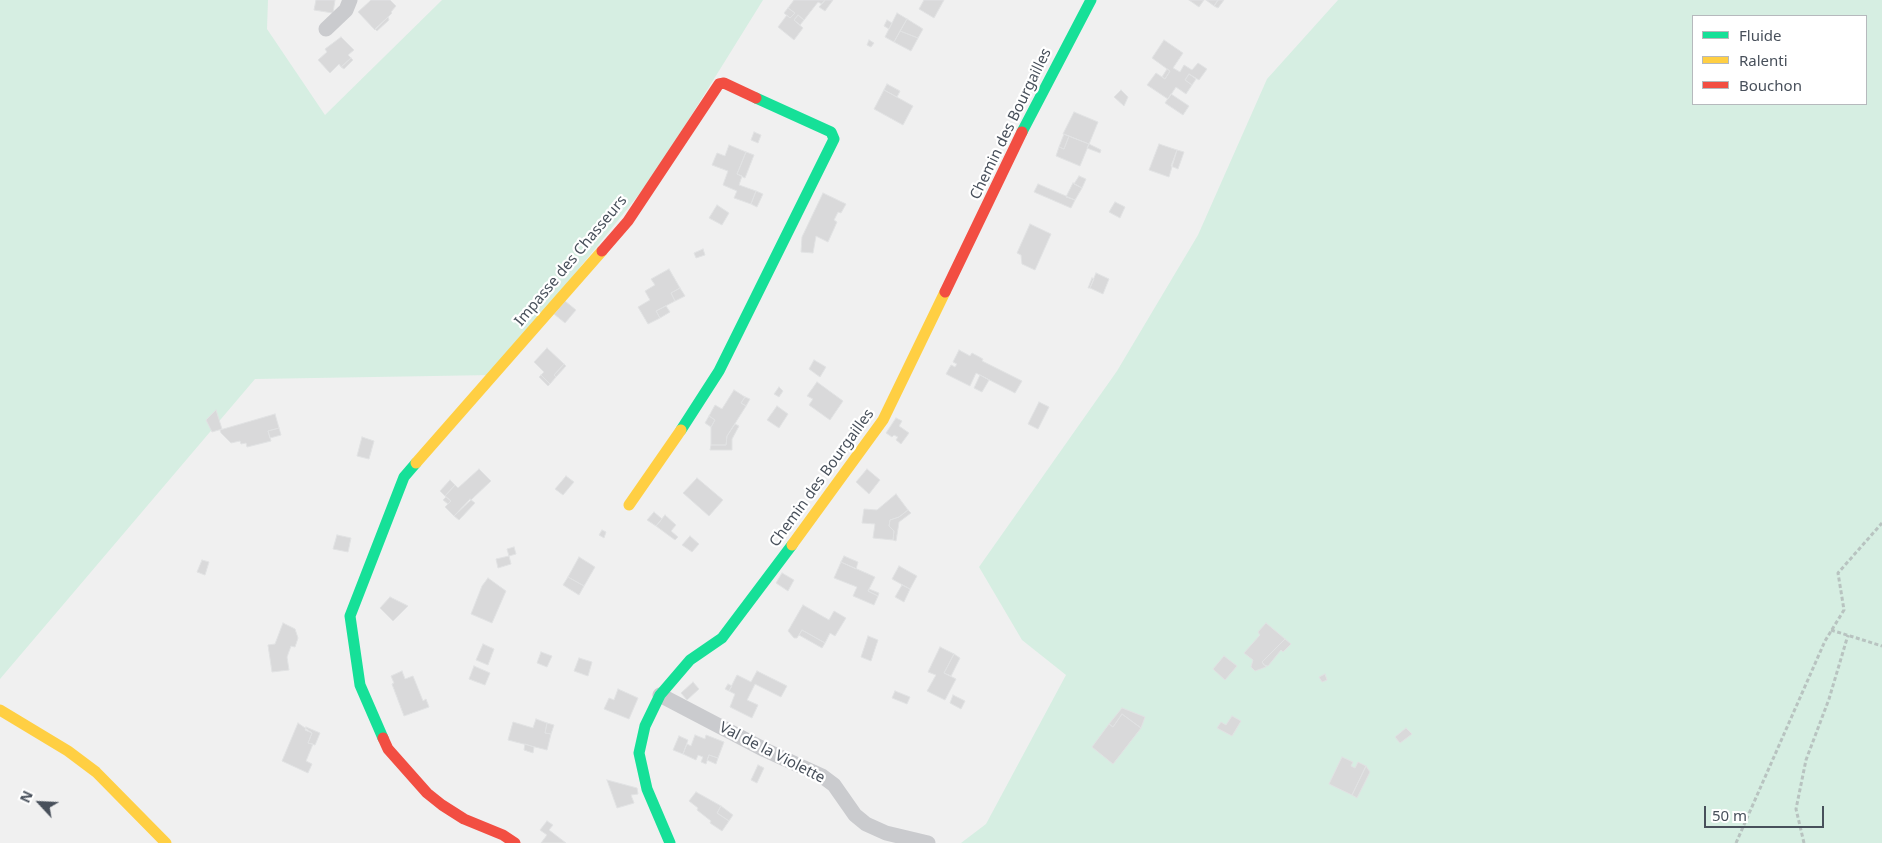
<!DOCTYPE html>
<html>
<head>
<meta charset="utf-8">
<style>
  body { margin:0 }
  #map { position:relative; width:1882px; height:843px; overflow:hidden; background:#f0f0f0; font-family:"Noto Sans",sans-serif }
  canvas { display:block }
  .legend { position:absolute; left:1692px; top:15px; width:175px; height:90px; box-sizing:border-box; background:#fff; border:1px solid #b6b9bd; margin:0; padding:6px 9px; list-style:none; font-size:15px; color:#48505b }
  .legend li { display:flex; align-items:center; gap:10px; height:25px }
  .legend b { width:25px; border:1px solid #b6b9bd }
  .north { position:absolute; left:15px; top:778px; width:50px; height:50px; -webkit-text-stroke:4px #fff; paint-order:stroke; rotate:295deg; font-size:14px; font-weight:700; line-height:20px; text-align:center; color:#48505b }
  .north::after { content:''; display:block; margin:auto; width:18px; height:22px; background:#48505b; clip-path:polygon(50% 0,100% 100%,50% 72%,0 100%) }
  .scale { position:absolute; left:1704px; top:806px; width:120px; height:22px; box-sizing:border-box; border:2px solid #48505b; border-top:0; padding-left:6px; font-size:15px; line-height:18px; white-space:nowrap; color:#48505b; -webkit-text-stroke:4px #fff; paint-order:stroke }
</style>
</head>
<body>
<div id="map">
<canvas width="1882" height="843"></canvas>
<ul class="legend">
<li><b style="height:6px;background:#16e098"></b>Fluide</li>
<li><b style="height:6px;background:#ffcf43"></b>Ralenti</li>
<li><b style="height:6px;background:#f24e42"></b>Bouchon</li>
</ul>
<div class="north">N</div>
<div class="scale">50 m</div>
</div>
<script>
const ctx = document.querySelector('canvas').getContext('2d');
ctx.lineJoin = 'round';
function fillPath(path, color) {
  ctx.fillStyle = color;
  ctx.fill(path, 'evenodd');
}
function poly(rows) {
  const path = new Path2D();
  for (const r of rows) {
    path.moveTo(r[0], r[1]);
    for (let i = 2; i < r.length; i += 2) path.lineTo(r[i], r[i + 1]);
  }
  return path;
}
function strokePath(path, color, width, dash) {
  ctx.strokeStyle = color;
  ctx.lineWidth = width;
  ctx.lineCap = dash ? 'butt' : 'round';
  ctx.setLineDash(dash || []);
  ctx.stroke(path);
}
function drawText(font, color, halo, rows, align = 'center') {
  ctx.font = font + ' "Noto Sans",sans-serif';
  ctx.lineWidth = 4.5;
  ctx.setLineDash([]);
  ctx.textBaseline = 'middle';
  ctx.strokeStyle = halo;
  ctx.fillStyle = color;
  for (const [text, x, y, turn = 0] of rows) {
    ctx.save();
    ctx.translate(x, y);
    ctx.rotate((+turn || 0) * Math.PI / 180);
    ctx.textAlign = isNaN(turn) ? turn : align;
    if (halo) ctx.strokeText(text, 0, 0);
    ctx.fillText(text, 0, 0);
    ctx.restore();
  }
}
fillPath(poly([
  [0,0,268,0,267,29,325,115,442,0,763,0,653,177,493,375,255,379,0,679],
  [1338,0,1882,0,1882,843,961,843,986,824,1066,675,1022,640,979,567,1117,371,1198,235,1267,79],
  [1693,16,1866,16,1866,104,1693,104]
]), '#d6eee2');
const building = poly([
  [316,0,335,0,333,13,314,10,316,0],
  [371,0,390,0,396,6,391,12,392,13,375,30,358,12,371,0],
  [794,0,825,0,822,4,818,2,804,20,798,15,794,20,803,28,794,40,778,27,787,15,790,18,795,13,788,8,794,0],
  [825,0,833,0,825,11,819,7,825,0],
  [924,0,944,0,934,18,919,9,924,0],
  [1189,0,1204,0,1199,7,1189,0],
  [1206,0,1218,0,1214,6,1206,0],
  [1218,0,1224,0,1218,8,1214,6,1218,0],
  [788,8,795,13,790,18,784,13,788,8],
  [897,13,907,19,894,42,885,37,897,13],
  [798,15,804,20,800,25,794,20,798,15],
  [388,17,389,20,377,31,375,29,388,17],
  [907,19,923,29,918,38,900,31,907,19],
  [887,20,892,23,889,29,884,26,887,20],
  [900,31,918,38,911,51,894,42,900,31],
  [341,37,354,50,348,55,351,58,341,67,339,64,330,73,318,60,327,52,325,49,341,37],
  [869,40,874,43,871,47,867,45,869,40],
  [1164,40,1183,53,1173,68,1180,72,1184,65,1192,70,1198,63,1207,69,1199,80,1189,74,1185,80,1192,85,1186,94,1176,87,1168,99,1147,85,1156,73,1165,79,1170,71,1152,58,1164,40],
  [351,58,353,60,344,69,341,67,351,58],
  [1167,69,1170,71,1165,79,1162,77,1167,69],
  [1189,74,1196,79,1192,85,1185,80,1189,74],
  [887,84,900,91,897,97,884,90,887,84],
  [884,90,913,106,903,125,874,109,884,90],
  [1121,90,1128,97,1124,106,1114,97,1121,90],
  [1171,94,1189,106,1183,115,1165,103,1171,94],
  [1074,112,1098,122,1089,144,1063,134,1074,112],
  [754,132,761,135,758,143,751,140,754,132],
  [1064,134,1069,136,1064,149,1059,147,1064,134],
  [1069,136,1089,144,1080,166,1056,156,1059,147,1064,149,1069,136],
  [1089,144,1101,150,1100,153,1087,148,1089,144],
  [1159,144,1177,150,1169,177,1149,170,1159,144],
  [729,145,746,152,737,174,742,176,739,185,756,191,751,204,734,198,737,191,723,185,728,171,712,165,717,153,725,156,729,145],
  [1177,150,1184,152,1178,169,1171,166,1177,150],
  [746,152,754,155,745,178,737,174,746,152],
  [1079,176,1086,179,1082,188,1074,184,1079,176],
  [1073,183,1082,188,1075,200,1066,197,1073,183],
  [1038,184,1075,200,1071,208,1034,192,1038,184],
  [756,191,763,194,757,207,751,204,756,191],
  [823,193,846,204,841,213,838,212,834,220,837,222,828,242,816,236,813,253,801,252,802,237,823,193],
  [1115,202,1125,207,1120,218,1109,212,1115,202],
  [717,205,729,213,722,225,709,218,717,205],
  [1030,224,1051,234,1035,270,1022,264,1021,255,1017,253,1030,224],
  [703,249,705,255,696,258,694,253,703,249],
  [669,269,680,288,671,293,675,301,656,311,660,318,648,324,638,307,650,300,645,291,655,285,651,279,669,269],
  [1096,273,1109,279,1103,294,1090,288,1096,273],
  [1092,278,1094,279,1090,288,1088,288,1092,278],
  [680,288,685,296,675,301,671,293,680,288],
  [565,301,576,310,565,323,554,314,565,301],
  [666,306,670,312,660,318,656,311,666,306],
  [547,348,564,364,554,375,556,377,550,384,541,375,544,372,534,362,547,348],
  [959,350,970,356,972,353,983,359,982,361,1022,381,1015,393,976,373,970,386,946,374,951,365,955,367,957,364,953,362,959,350],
  [814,360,826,367,820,377,809,369,814,360],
  [564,364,566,366,556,377,554,375,564,364],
  [541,375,550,384,548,386,539,377,541,375],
  [980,375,989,380,982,392,974,388,980,375],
  [817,382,843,401,830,420,809,405,813,399,807,396,817,382],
  [779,387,783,391,779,397,774,394,779,387],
  [734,390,745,397,741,403,746,406,727,436,726,445,711,445,711,427,715,420,709,416,715,405,722,409,734,390],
  [745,397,750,399,746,406,741,403,745,397],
  [1039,402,1049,407,1038,429,1028,424,1039,402],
  [777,406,788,414,779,428,767,420,777,406],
  [216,410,222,429,212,432,206,420,216,410],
  [275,414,279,428,268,431,271,441,247,447,246,443,241,444,240,441,231,443,221,433,220,430,275,414],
  [709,416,715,420,711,427,705,423,709,416],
  [896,418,902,421,899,426,909,433,901,444,896,440,898,437,894,435,892,437,886,433,896,418],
  [735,424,739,426,732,439,732,450,710,450,711,445,726,445,727,436,735,424],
  [279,428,281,435,270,438,268,431,279,428],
  [362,437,374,441,369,459,357,456,362,437],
  [479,469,491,481,454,516,445,507,451,501,445,496,455,485,458,488,479,469],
  [867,469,880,480,869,494,856,482,867,469],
  [566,476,574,482,563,495,555,489,566,476],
  [697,478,723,500,709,516,683,493,697,478],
  [450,480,455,485,445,496,440,491,450,480],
  [896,494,908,510,899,517,890,520,889,526,894,531,893,540,873,538,875,524,862,523,864,509,877,510,896,494],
  [446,497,451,501,448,504,443,500,446,497],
  [470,499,475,503,459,520,454,516,470,499],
  [908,510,911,513,899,522,896,541,893,540,894,531,889,526,890,520,899,517,908,510],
  [654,512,662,519,656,526,647,520,654,512],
  [665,515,676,525,671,531,678,537,675,540,656,526,665,515],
  [602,530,606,532,604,538,599,535,602,530],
  [337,535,351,538,348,552,333,549,337,535],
  [690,536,699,544,692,552,682,545,690,536],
  [514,547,516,554,509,556,507,549,514,547],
  [509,556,511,564,498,568,496,559,509,556],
  [844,556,858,562,856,569,841,562,844,556],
  [579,557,595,567,584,586,568,577,579,557],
  [202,560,209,562,205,575,197,572,202,560],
  [841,562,875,577,868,591,878,596,874,605,853,596,857,587,834,578,841,562],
  [899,566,917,576,910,589,892,579,899,566],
  [782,573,794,580,788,591,776,583,782,573],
  [568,577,584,586,579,595,563,585,568,577],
  [488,578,506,591,492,623,471,614,482,586,488,578],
  [902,585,910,589,904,602,895,597,902,585],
  [869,589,879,593,878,596,868,591,869,589],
  [390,597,408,606,393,621,380,608,390,597],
  [803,605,829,620,834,611,846,618,835,636,830,633,825,643,802,630,797,638,794,638,788,631,803,605],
  [283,623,295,629,298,638,295,647,291,646,287,657,289,670,272,672,268,645,275,644,283,623],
  [1266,623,1285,639,1262,662,1266,667,1255,671,1251,667,1253,660,1244,653,1260,635,1258,632,1266,623],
  [802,630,825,643,822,648,799,635,802,630],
  [868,636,878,640,871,661,861,657,868,636],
  [1285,639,1291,644,1283,652,1281,650,1268,666,1264,665,1262,662,1285,639],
  [483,644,494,649,488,665,476,660,483,644],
  [940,647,954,654,944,673,956,679,945,700,927,691,936,675,928,672,940,647],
  [541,652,552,656,547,667,537,663,541,652],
  [954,654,960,658,951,676,944,673,954,654],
  [1224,656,1237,666,1225,680,1213,669,1224,656],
  [579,658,592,662,588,676,574,671,579,658],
  [474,666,490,673,485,685,469,679,474,666],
  [402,671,405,679,413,676,423,701,426,699,429,707,404,716,392,684,394,683,391,676,402,671],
  [757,671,787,686,781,697,755,684,747,700,758,705,752,718,730,707,735,694,729,691,737,675,751,682,757,671],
  [1325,674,1327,680,1322,682,1319,677,1325,674],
  [693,682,699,689,687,700,681,693,693,682],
  [728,684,732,686,729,691,725,689,728,684],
  [618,689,638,698,629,719,604,709,609,698,614,700,618,689],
  [895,691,910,697,907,704,892,698,895,691],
  [953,695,965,701,961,709,950,703,953,695],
  [1122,708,1145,717,1141,728,1122,714,1113,727,1109,724,1122,708],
  [1122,714,1141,728,1113,764,1092,747,1109,724,1113,727,1122,714],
  [1232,716,1241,721,1232,736,1217,728,1221,722,1226,725,1232,716],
  [536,719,547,723,545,733,551,734,547,750,508,740,513,722,533,728,536,719],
  [298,723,312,733,308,743,313,744,306,761,312,764,308,773,282,761,298,723],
  [547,723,554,725,551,734,545,733,547,723],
  [306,727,320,733,315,745,308,743,312,733,305,730,306,727],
  [1406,728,1412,734,1400,743,1395,737,1406,728],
  [695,735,705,739,706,735,724,742,718,758,709,755,706,764,701,762,703,757,698,755,696,760,683,754,687,744,691,746,695,735],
  [679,736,688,740,683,754,673,750,679,736],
  [525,744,534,747,533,753,524,750,525,744],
  [709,755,718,758,716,764,707,760,709,755],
  [1342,757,1353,762,1351,766,1355,768,1358,762,1366,766,1352,795,1329,784,1342,757],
  [758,765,764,768,757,783,751,780,758,765],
  [1366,766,1370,772,1357,798,1352,795,1366,766],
  [607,780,637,788,638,794,631,795,634,803,617,808,607,780],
  [696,792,721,806,717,813,729,821,722,831,710,823,711,821,697,810,698,808,689,801,696,792],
  [721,806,733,815,729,821,717,813,721,806],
  [547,821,553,825,549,830,566,843,541,843,547,835,540,830,547,821]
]);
fillPath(building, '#d9d9da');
strokePath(building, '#e1e2e3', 1);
strokePath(poly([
  [1831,630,1882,646],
  [1736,843,1825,641,1844,610,1838,573,1882,523],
  [1804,843,1796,809,1806,760,1829,699,1848,635]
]), '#b8c3c0', 3, [4, 2.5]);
strokePath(poly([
  [326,29,346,10,350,0],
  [660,695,765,750,822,776,834,785,855,815,866,824,886,833,928,843]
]), '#cacbce', 15);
strokePath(poly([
  [1022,132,1091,0],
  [681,430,719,371,834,139,831,132,756,98],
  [383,738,360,685,350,616,404,477,416,463],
  [670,843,647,789,639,753,645,726,660,695,690,660,722,638,792,545]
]), '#16e098', 11);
strokePath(poly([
  [416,463,602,251],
  [629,505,681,430],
  [792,545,883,420,945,292],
  [0,710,68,751,96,772,166,843]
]), '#ffcf43', 11);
strokePath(poly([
  [602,251,628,221,719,84,724,83,756,98],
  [945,292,1022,132],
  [383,738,388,749,427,793,442,805,464,819,503,835,515,843]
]), '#f24e42', 11);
drawText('15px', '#48505b', '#fff', [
  ["Chemin des Bourgailles",1011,124,-64],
  ["Impasse des Chasseurs",571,261,-50],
  ["Chemin des Bourgailles",822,478,-54],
  ["Val de la Violette",772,753,27]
]);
</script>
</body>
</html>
